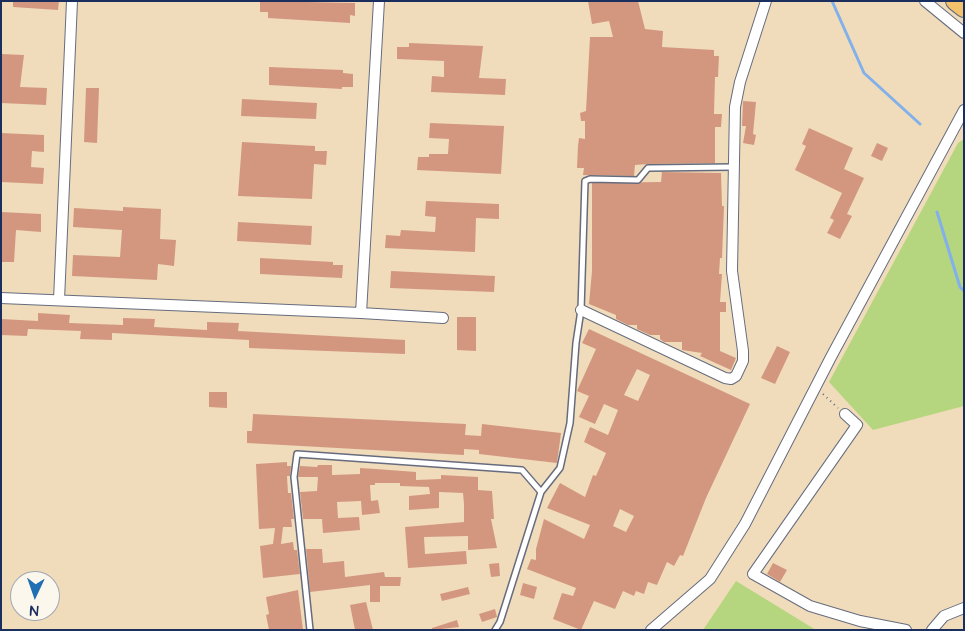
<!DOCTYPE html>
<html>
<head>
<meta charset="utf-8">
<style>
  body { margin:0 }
  #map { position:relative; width:965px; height:631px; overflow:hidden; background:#f0dcba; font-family:"Architects Daughter",sans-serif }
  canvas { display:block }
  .frame { position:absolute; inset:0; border:2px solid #1b2f5e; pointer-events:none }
  .north { position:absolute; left:10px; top:571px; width:50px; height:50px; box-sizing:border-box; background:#fbf7ec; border:1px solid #a1a7b3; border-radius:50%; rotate:183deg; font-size:14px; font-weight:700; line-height:20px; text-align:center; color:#1b2f5e }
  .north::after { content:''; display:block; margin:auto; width:18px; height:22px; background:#1f6fb2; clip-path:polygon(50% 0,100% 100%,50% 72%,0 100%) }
</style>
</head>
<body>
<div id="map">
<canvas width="965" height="631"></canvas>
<div class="frame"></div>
<div class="north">N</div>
</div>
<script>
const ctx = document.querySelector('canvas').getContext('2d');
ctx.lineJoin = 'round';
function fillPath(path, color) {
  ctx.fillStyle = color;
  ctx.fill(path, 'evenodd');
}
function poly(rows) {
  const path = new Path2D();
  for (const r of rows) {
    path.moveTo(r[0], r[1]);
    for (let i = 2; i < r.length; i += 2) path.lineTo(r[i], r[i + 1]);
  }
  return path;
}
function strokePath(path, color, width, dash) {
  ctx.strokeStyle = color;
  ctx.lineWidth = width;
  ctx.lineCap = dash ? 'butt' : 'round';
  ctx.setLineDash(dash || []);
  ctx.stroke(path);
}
fillPath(poly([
  [964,139,964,406,873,430,829,382,958,143],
  [736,581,816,630,703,630]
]), '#b5d67e');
strokePath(poly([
  [832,1,864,73,920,124],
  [937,212,960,287,964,291]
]), '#81b0eb', 3);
fillPath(poly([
  [13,1,59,1,58,10,13,7],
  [260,1,355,3,355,16,350,15,350,23,268,18,268,12,260,12],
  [588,1,638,1,645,29,663,31,662,47,714,50,714,56,719,56,718,77,715,77,714,114,722,114,721,127,715,127,715,163,648,164,635,165,634,176,583,175,584,168,577,168,578,146,579,138,585,139,585,121,581,121,580,113,586,111,590,37,613,37,609,21,592,24],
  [409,43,483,46,479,78,506,79,505,95,431,92,432,76,444,77,444,61,397,59,397,47,409,47],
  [1,54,24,55,20,87,47,88,46,105,1,103],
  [269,67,343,70,343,73,353,74,353,87,342,87,342,89,269,85],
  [86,88,99,88,97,143,84,142],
  [242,99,317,103,316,119,241,116],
  [743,101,756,102,753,134,756,135,754,145,743,143,746,126,742,126],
  [430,123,504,126,501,174,417,170,418,157,429,157,429,154,448,154,449,139,429,138],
  [809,128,853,148,844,169,864,178,847,214,852,216,840,239,827,233,834,220,830,218,842,193,795,170,806,146,802,144],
  [1,133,44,135,44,152,32,151,31,167,44,168,43,184,1,182],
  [242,142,315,146,315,151,327,151,326,165,314,164,312,199,238,196],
  [877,143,888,148,882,161,871,156],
  [662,172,721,173,722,206,724,206,722,258,720,258,719,274,722,274,720,302,726,302,726,312,720,312,720,351,736,358,731,370,700,356,702,353,682,350,682,342,664,342,660,339,660,335,650,335,637,329,637,325,628,325,616,319,616,315,589,304,592,271,592,183,661,182],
  [426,201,499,204,499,219,476,218,475,252,385,248,386,235,400,236,401,230,435,232,436,217,425,216],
  [123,207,161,209,160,239,176,240,174,266,158,264,157,280,72,276,73,255,120,257,122,230,73,227,74,208,123,211],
  [1,212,41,214,41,232,16,230,14,262,1,262],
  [238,222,312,226,311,245,237,241],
  [260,258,333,262,333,265,343,265,342,278,260,274],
  [391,271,495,276,494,292,390,288],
  [38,313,70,315,69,323,123,325,123,318,155,319,154,327,207,330,207,322,239,323,238,331,405,340,405,354,249,348,249,340,112,333,112,340,80,339,81,331,28,329,27,336,1,335,1,319,38,321],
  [457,317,476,317,476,351,457,350],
  [589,329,750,404,706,498,683,556,680,555,674,566,667,562,657,585,648,582,644,594,636,591,634,596,623,591,615,609,594,601,581,630,553,619,562,593,573,596,576,588,527,569,531,559,536,560,536,549,544,519,584,539,590,525,547,508,560,483,585,497,593,475,596,476,606,453,584,442,590,427,608,435,618,410,604,404,595,424,579,417,589,396,577,391,596,349,582,343],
  [637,369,650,375,638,401,624,395],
  [620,509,634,516,626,532,613,526],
  [777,346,790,352,775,384,761,378],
  [209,392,227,392,227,408,209,407],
  [253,414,466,424,465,435,481,436,482,424,561,433,557,463,479,454,479,450,464,449,464,455,247,443,247,431,252,431],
  [287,462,287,466,291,466,290,476,287,476,288,493,291,493,294,519,291,519,292,527,283,527,281,544,293,542,294,550,297,550,300,574,263,578,260,546,273,544,275,528,259,529,256,464],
  [318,465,332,465,332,475,360,474,360,468,376,469,416,472,416,480,441,479,441,475,478,477,478,490,492,491,494,519,491,519,497,548,468,550,468,536,424,537,425,554,466,551,467,564,408,568,405,527,464,522,464,504,463,493,439,492,439,508,409,510,409,496,430,494,429,487,400,486,400,483,375,483,375,485,370,485,371,501,378,500,380,513,362,515,361,501,337,502,338,518,359,517,360,530,323,533,322,519,303,519,300,492,317,491,318,477,298,477,300,466,317,467],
  [306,549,322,549,323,563,344,561,345,577,384,572,385,577,401,577,400,586,380,586,380,602,370,602,370,585,310,592],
  [499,563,500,576,491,577,489,564],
  [773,563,787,570,780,582,767,574],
  [523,583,537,587,534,599,520,595],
  [468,587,470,594,442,601,440,594],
  [298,590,303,630,269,630,266,615,269,614,266,597],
  [366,602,373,630,355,630,350,605],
  [495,609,497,617,482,622,479,614],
  [457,620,459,627,432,630,432,628]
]), '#d39780');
const service = poly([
  [310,630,294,477,297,454,522,470,541,492],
  [495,630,500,622,541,492,560,468,570,423,576,343,581,310,585,181,590,179,638,180,648,168,733,167]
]);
const minor = poly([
  [925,1,964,33],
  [1,298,361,313,379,1],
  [59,300,72,1],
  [581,310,725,378,731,379,736,376,743,361,743,351,732,271,735,107,740,82,766,1],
  [361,313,443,318],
  [845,414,857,425,753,574,810,606,860,621,906,630],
  [651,630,710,579,745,524,831,357,964,110],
  [932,630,944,616,964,608]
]);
const motorway = poly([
  [955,1,964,8]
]);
strokePath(service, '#666c7e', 8);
strokePath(minor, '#666c7e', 12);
strokePath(motorway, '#666c7e', 20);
strokePath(poly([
  [823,394,838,408]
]), '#666c7e', 2, [1, 4]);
strokePath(service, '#fff', 5);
strokePath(minor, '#fff', 10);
strokePath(motorway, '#f3c26a', 18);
</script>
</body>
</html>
